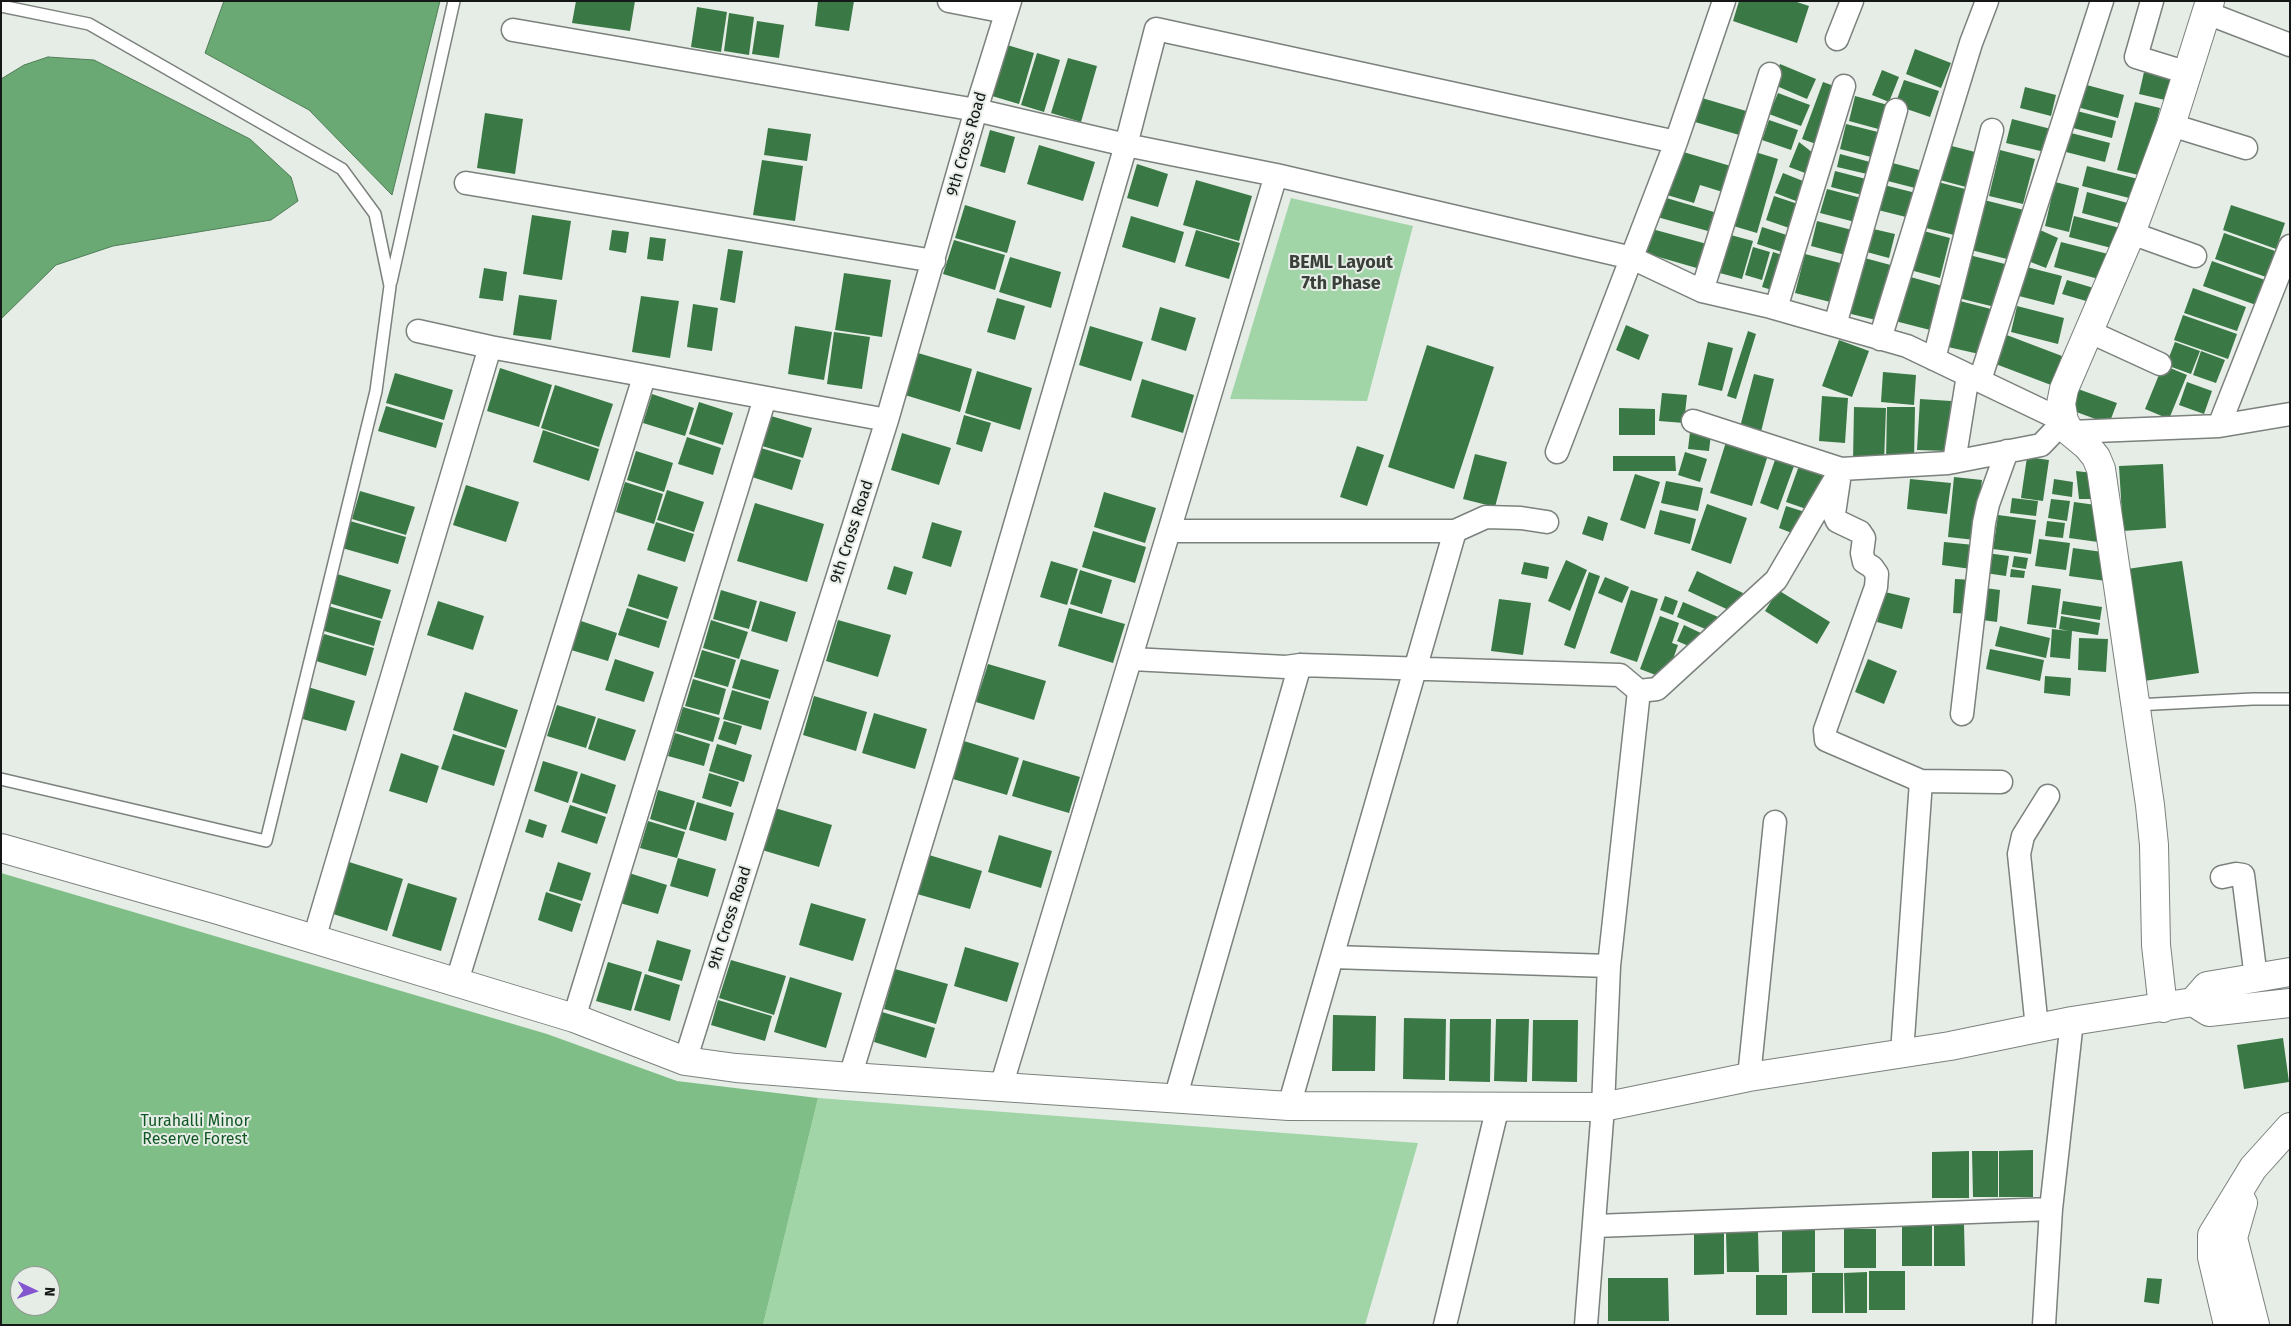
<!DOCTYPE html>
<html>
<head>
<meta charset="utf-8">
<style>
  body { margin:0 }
  #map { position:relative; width:2291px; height:1326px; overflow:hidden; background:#e6ede7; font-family:"Fira Sans",sans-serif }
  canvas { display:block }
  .frame { position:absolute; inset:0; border:2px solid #151816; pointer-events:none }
  .north { position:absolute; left:10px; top:1266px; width:50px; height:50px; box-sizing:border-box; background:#e6ede7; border:1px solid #929893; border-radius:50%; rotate:93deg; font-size:14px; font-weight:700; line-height:20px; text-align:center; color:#151816 }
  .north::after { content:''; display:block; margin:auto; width:18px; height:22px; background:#8356cf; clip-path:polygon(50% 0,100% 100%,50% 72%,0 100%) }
</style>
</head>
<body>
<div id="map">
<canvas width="2291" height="1326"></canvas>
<div class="frame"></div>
<div class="north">N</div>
</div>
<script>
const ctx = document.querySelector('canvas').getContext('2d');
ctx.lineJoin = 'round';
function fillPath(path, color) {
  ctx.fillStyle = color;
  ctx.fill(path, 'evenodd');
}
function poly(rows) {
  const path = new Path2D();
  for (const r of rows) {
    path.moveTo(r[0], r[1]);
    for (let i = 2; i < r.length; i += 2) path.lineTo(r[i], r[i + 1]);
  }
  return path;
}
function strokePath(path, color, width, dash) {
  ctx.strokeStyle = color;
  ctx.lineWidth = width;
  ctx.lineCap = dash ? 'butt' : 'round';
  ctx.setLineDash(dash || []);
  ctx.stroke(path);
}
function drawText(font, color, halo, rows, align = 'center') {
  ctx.font = font + ' "Fira Sans",sans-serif';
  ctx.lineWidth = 4;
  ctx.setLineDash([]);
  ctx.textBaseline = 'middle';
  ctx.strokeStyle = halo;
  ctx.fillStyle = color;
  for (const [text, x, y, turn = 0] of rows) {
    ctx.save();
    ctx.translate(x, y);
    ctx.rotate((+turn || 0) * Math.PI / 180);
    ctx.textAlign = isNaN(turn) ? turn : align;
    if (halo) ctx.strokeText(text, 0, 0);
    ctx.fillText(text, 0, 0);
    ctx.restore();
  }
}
fillPath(poly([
  [1291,198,1413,226,1367,401,1230,399],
  [818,1098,1418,1143,1365,1325,763,1325]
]), '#a1d5a7');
fillPath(poly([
  [1,873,547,1034,677,1081,818,1098,763,1325,1,1325],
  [20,1276,50,1276,50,1306,20,1306]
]), '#7fbf87');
const water = poly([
  [224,1,440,1,392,195,309,110,205,53,224,1],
  [48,57,94,60,250,139,291,177,298,201,271,220,113,246,56,265,1,319,1,79,24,65,48,57]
]);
fillPath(water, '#6aa973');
strokePath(water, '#507e57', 1);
fillPath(poly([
  [576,1,635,1,630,31,572,23],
  [818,1,854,1,849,31,815,26],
  [1739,1,1794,1,1809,6,1797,43,1733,21],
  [697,7,727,12,721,52,691,47],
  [729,13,754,17,749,55,724,51],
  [757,21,784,25,779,58,752,54],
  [1007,45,1034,53,1019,104,992,96],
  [1915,49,1951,63,1941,88,1906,74],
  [1037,53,1060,60,1044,112,1021,105],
  [1068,58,1097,66,1081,122,1051,113],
  [1780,64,1816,79,1807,99,1772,84],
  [1882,70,1899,77,1889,102,1872,95],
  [2144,72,2171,79,2165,100,2139,94],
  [1904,80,1939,91,1930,117,1895,105],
  [1823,82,1837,87,1816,144,1802,139],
  [2083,84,2124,95,2118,118,2077,107],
  [2025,87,2056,95,2051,116,2020,108],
  [1778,93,1810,105,1801,126,1769,114],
  [1855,96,1888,105,1882,130,1849,121],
  [1702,98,1753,113,1746,137,1695,122],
  [2135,102,2160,108,2143,176,2117,170],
  [2077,111,2116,121,2112,138,2073,128],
  [485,113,523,119,515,174,477,168],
  [2012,119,2051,129,2045,152,2006,143],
  [1769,120,1798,130,1791,150,1762,140],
  [1846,124,1882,133,1875,158,1840,149],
  [768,128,811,134,807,161,764,155],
  [990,130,1015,137,1005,173,980,166],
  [2071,133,2110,143,2105,162,2066,152],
  [1799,142,1813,153,1805,173,1789,167],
  [1944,144,1975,152,1966,187,1936,179],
  [1039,145,1095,162,1083,201,1027,184],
  [2000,150,2035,159,2023,204,1989,196],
  [1680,151,1734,167,1726,193,1700,185,1694,203,1667,195],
  [1752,151,1778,159,1757,233,1730,225],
  [1840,154,1870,162,1867,174,1837,167],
  [762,160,803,166,795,221,753,215],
  [1885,161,1919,170,1915,188,1880,179],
  [1137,164,1168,174,1158,207,1127,198],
  [2087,166,2142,180,2137,200,2082,186],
  [1835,171,1866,179,1862,195,1831,187],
  [1783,173,1803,181,1796,201,1775,193],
  [1196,180,1252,196,1239,241,1183,225],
  [1934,181,1969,190,1958,236,1922,227],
  [2055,182,2079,188,2069,232,2045,226],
  [1880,184,1920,194,1914,219,1874,209],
  [1827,189,1861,198,1855,222,1820,213],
  [2087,192,2135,205,2130,226,2082,213],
  [1774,196,1804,206,1795,230,1766,220],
  [1663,197,1714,212,1708,231,1657,217],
  [1984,200,2024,210,2011,260,1971,250],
  [965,205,1016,221,1007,253,955,238],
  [2231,205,2285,223,2276,249,2223,230],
  [532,215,571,221,562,280,523,274],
  [1131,216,1184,232,1175,263,1122,247],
  [2074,216,2124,229,2119,250,2069,237],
  [1817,221,1856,231,1849,256,1811,246],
  [1762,227,1793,237,1788,254,1757,244],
  [1869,228,1895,234,1889,258,1863,251],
  [1652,229,1707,244,1700,269,1645,253],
  [612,230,629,232,626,253,609,250],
  [1196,230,1240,243,1229,279,1185,266],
  [1920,230,1950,238,1940,278,1910,270],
  [2040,230,2058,238,2046,268,2028,261],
  [2224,233,2275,251,2266,277,2215,259],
  [1727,234,1753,241,1742,279,1716,272],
  [650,237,666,239,663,261,647,259],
  [954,240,1005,255,995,290,943,274],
  [2061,242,2112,255,2106,281,2054,267],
  [1753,247,1770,252,1762,280,1745,275],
  [728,249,743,251,735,303,720,300],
  [1773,252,1785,256,1775,291,1762,287],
  [1805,254,1844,264,1834,303,1795,293],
  [1969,255,2005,264,1995,307,1958,298],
  [1010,257,1061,272,1051,308,999,292],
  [1861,257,1898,267,1884,322,1847,313],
  [2212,261,2265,280,2256,305,2203,286],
  [2023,266,2062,276,2054,305,2015,295],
  [484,268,507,272,503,301,479,298],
  [844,273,891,280,882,337,835,330],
  [1907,276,1946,287,1934,331,1895,321],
  [2067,280,2097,289,2093,303,2062,294],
  [2193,288,2246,307,2237,331,2184,313],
  [519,295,557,300,551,340,513,335],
  [641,296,679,301,670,358,632,352],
  [997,298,1025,306,1015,340,987,332],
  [1960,301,1991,309,1979,354,1948,347],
  [693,304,718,308,712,351,687,347],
  [2017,306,2064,318,2058,344,2011,332],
  [1160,307,1196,318,1186,351,1151,340],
  [2183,315,2237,334,2228,359,2174,340],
  [1626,325,1649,335,1639,360,1616,350],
  [795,326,832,332,824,380,788,374],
  [1090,326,1143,342,1131,381,1079,365],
  [1748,331,1756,334,1736,399,1727,396],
  [834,332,870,337,862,389,827,384],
  [2004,334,2062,356,2051,385,1993,363],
  [1839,340,1869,351,1852,397,1822,386],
  [1708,342,1733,348,1722,391,1698,385],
  [2175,342,2200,351,2191,374,2166,365],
  [1427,345,1494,367,1454,489,1388,467],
  [2201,351,2225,360,2216,383,2193,375],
  [918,353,972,369,960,412,905,395],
  [2163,365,2187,375,2169,419,2145,409],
  [500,368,552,385,539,427,487,411],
  [977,371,1032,388,1020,430,965,413],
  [1883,372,1916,375,1914,405,1881,402],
  [395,373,453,390,444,420,386,403],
  [1754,374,1774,379,1761,432,1740,427],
  [1142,379,1194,395,1183,433,1131,417],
  [2187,382,2212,391,2204,414,2179,405],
  [555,385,613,404,599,447,541,428],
  [2078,389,2117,403,2109,424,2071,410],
  [1662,393,1687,395,1684,423,1659,421],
  [652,394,694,408,685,436,643,423],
  [1822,396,1848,398,1845,443,1819,441],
  [1920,399,1951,401,1948,451,1917,450],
  [699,402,733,413,723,445,689,434],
  [386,406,443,423,436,448,378,431],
  [1854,407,1886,408,1884,462,1853,461],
  [1887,407,1915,407,1914,462,1886,461],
  [1619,408,1655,409,1655,435,1619,435],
  [964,415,991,423,982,452,956,444],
  [771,416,812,428,803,458,762,446],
  [543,430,599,449,589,481,533,462],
  [1690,432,1711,434,1709,451,1688,449],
  [902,433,951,448,939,485,891,470],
  [687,437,721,448,713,475,678,464],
  [1726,442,1768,455,1752,506,1710,493],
  [1357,446,1384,455,1367,506,1340,497],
  [761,448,801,460,792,490,752,477],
  [636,451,673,463,664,492,627,480],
  [1685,452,1707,459,1700,482,1678,475],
  [1475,454,1507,462,1495,507,1463,499],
  [1613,456,1675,456,1676,471,1613,471],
  [2027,457,2049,460,2043,501,2021,498],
  [1775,460,1794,466,1778,510,1760,503],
  [1800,463,1827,472,1812,511,1786,502],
  [2163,464,2166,528,2123,531,2119,466],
  [2076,471,2093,473,2097,499,2079,499],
  [1635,474,1660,482,1645,529,1620,520],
  [1954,477,1982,480,1975,540,1948,537],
  [1910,479,1951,483,1947,514,1907,509],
  [2054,479,2073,482,2072,497,2052,494],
  [1666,481,1703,488,1698,511,1661,503],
  [625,482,663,494,654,524,616,512],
  [466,485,519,502,506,542,453,525],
  [667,490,704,502,694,532,657,520],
  [360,491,415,507,406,535,352,519],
  [1104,492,1156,508,1145,543,1094,527],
  [2012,498,2038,501,2036,516,2010,513],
  [2051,499,2070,501,2067,521,2048,518],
  [2074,502,2103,506,2098,542,2069,538],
  [755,503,824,524,807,582,737,561],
  [1707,504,1747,518,1731,564,1691,550],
  [1786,506,1805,512,1797,535,1779,528],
  [1660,510,1696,519,1690,544,1654,534],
  [1998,515,2036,520,2031,554,1993,549],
  [1588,516,1608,523,1603,541,1582,534],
  [350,521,406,537,398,564,342,548],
  [2047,521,2065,523,2063,538,2045,536],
  [656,522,694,534,685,562,647,550],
  [932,522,962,531,951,567,922,558],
  [1093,531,1146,547,1135,583,1082,567],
  [2039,539,2070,543,2066,570,2035,566],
  [1944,542,1974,545,1971,569,1942,565],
  [2073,548,2110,553,2106,581,2069,576],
  [1987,553,2009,556,2006,576,1985,573],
  [2014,556,2028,558,2026,569,2012,567],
  [1566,560,1587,570,1570,611,1548,601],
  [1051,561,1078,569,1067,605,1040,597],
  [2182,561,2199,673,2144,681,2127,569],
  [1524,562,1549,567,1547,579,1521,574],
  [894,566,913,572,906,595,887,589],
  [2011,569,2025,571,2024,578,2010,577],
  [1080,570,1112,580,1102,614,1070,604],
  [1697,571,1743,593,1735,613,1688,591],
  [1589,572,1600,576,1575,649,1564,645],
  [337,574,391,590,382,619,329,603],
  [638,574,678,587,668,619,628,606],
  [1605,577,1629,587,1622,603,1598,593],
  [1955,579,1974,580,1972,614,1953,613],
  [2032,585,2061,589,2056,628,2027,624],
  [1985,588,2000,590,1997,622,1982,620],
  [721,590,757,601,749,629,713,619],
  [1631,590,1658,599,1637,662,1610,653],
  [1778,590,1830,622,1817,644,1765,611],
  [1885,592,1910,598,1902,629,1877,622],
  [1665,596,1678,601,1673,615,1660,610],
  [1499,599,1531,603,1523,655,1491,651],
  [438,601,484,616,473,650,427,635],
  [760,601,796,612,787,642,751,631],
  [2063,601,2102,607,2100,620,2061,614],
  [1683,602,1723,619,1717,634,1677,617],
  [328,606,381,621,374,646,321,630],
  [627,608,667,621,659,648,618,635],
  [1069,608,1125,624,1113,663,1058,646],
  [1660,616,1679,623,1672,643,1678,645,1666,679,1640,669],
  [2061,616,2100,623,2098,635,2072,631,2070,659,2050,657,2052,629,2069,631,2059,629],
  [711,620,748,632,739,659,703,648],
  [838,620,891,635,878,677,826,661],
  [581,621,617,633,608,661,571,650],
  [1684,625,1705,635,1698,650,1677,641],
  [2000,626,2050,638,2046,658,1995,646],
  [324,634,374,648,366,676,316,661],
  [2079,638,2108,639,2106,672,2078,670],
  [1990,649,2044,660,2040,681,1986,669],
  [702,650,736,660,728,687,694,677],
  [615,659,654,672,644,702,605,690],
  [741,659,779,670,770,699,732,688],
  [1868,659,1897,671,1884,704,1855,692],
  [988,664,1046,681,1034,720,976,702],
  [2045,676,2071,678,2070,696,2044,693],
  [693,679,726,689,719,715,685,706],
  [308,687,355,701,346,731,299,718],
  [732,690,769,701,761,730,723,719],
  [465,692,518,710,506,748,453,730],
  [814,696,867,712,856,751,803,735],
  [557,705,596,717,586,748,547,736],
  [683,707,720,718,713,742,676,731],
  [874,713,927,729,915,769,862,753],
  [598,718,636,730,625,761,588,749],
  [724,721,742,726,736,745,718,739],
  [675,733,710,744,704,766,668,756],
  [453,734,505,750,494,786,441,769],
  [964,741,1019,758,1007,795,953,779],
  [717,744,752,755,744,782,709,771],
  [401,753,439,766,427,803,389,791],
  [1023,760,1080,777,1069,813,1012,796],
  [543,761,578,772,568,803,534,791],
  [581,773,616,785,607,814,572,802],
  [709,773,739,782,731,807,702,798],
  [658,790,695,801,686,830,650,819],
  [697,802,734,813,726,841,689,830],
  [570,805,606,817,597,844,561,832],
  [775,808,832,825,819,867,762,850],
  [529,819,547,825,543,838,525,832],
  [648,821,685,832,677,858,640,848],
  [999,835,1052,851,1041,888,988,872],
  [929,855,982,871,970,909,917,894],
  [678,858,716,869,708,897,670,886],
  [349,862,403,879,387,931,333,914],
  [558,862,591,873,582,901,549,891],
  [629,873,667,885,658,914,620,903],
  [408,883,457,898,441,951,392,936],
  [546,892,581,904,572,932,538,920],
  [811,903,866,919,853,961,799,945],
  [657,940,691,950,682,981,648,971],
  [965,947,1019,963,1007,1002,954,986],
  [731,960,786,976,774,1015,719,998],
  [608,962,642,972,631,1011,596,1001],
  [895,969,948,984,936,1024,884,1009],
  [645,974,680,985,670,1021,634,1010],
  [790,977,842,993,826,1048,774,1032],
  [718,1000,772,1016,765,1041,711,1025],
  [882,1012,935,1028,926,1058,874,1042],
  [1333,1015,1376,1016,1375,1071,1332,1071],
  [1404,1018,1446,1019,1445,1080,1403,1079],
  [1450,1019,1491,1019,1490,1082,1449,1081],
  [1496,1019,1529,1019,1527,1082,1494,1081],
  [1533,1020,1578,1020,1577,1082,1532,1081],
  [2283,1038,2289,1082,2244,1089,2237,1045],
  [2033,1150,2033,1197,1999,1197,1999,1151],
  [1969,1151,1969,1198,1932,1198,1932,1152],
  [1972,1151,1998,1151,1998,1197,1973,1197],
  [1902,1224,1932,1224,1932,1266,1902,1266],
  [1934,1224,1964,1224,1965,1266,1934,1266],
  [1844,1229,1876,1229,1876,1268,1844,1268],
  [1782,1230,1815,1230,1815,1272,1782,1273],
  [1694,1232,1724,1232,1724,1274,1694,1275],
  [1726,1232,1758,1232,1759,1272,1727,1272],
  [1869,1271,1905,1271,1905,1310,1869,1310],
  [1867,1272,1867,1313,1845,1313,1844,1273],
  [1812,1273,1843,1273,1843,1313,1812,1313],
  [1756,1275,1787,1275,1787,1315,1756,1315],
  [1608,1278,1668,1278,1669,1321,1608,1321],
  [2147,1278,2162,1279,2159,1304,2144,1302]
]), '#3a7945');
const lane = poly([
  [1,6,89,24,342,169,375,214,390,286,376,391,266,841,1,779],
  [391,282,454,1],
  [2135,705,2253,699,2290,699]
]);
const street = poly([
  [949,1,1006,12],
  [2152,1,2136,57,2188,73],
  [2207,13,2290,45],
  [513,30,976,110,1126,145,1276,175,1632,258,1702,291,1767,306,1907,346,2064,421,2041,445,1948,463,1841,469,1693,421],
  [1837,39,1852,1],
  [2171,125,2246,148],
  [466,183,934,261],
  [2131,233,2195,256],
  [1702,291,1770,74],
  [1776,308,1844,86],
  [1835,325,1896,110],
  [418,331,490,347],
  [2088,331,2160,364],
  [1880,339,1971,43,1987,1],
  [1934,359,1992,130],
  [1980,380,2102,1],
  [2219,426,2290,246],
  [2070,432,2219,426,2290,414],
  [1557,452,1676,142,1724,1],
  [1954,462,1968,375],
  [1839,480,1834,514,1837,521,1860,532,1864,538,1862,553,1864,562,1872,567,1877,574,1876,587,1825,730,1826,740,1921,781],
  [1169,531,1276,175],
  [1455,531,1486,517,1521,518,1547,522],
  [1132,659,1286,667,1300,665,1620,675,1639,691,1657,689,1776,580,1841,469],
  [1962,714,1984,523,1988,504,2007,451],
  [2222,877,2236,874,2243,875,2256,978],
  [314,939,490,347,887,420],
  [1333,957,1609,966],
  [457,981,644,377],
  [574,1018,765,398],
  [2037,1028,2019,854,2023,836,2048,796],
  [1902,1053,1921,781,2001,782],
  [685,1061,887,420,976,110,1010,1],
  [850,1077,944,768,1126,145,1156,29,1676,142],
  [1749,1077,1775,822],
  [1001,1087,1169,531,1455,531,1289,1106],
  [1175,1099,1300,665],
  [1595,1226,2051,1209],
  [1445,1325,1498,1106],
  [1586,1325,1603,1107,1609,966,1639,691],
  [2044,1325,2051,1209,2072,1021]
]);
const secondary = poly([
  [1,848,215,909,574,1018,685,1061,736,1068,850,1077,1289,1106,1603,1107,1749,1077,1950,1046,2072,1021,2193,1002,2207,986,2290,972],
  [2193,1002,2209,1012,2290,1003],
  [2163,1008,2156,945,2154,845,2150,805,2101,469,2096,457,2087,446,2070,432,2064,421,2061,404,2064,389,2131,233,2171,125,2210,1],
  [2243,1203,2233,1238,2255,1325],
  [2228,1325,2212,1257,2212,1235,2253,1168,2290,1127]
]);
strokePath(lane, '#7b817c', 14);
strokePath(street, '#7b817c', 25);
strokePath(secondary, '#7b817c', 30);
strokePath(lane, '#fff', 11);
strokePath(street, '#fff', 22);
strokePath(secondary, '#fff', 28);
drawText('16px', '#151816', '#e6ede7', [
  ["9th Cross Road",967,144,-74],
  ["9th Cross Road",852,532,-72],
  ["9th Cross Road",730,918,-72]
]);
drawText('16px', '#105723', '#e6ede7', [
  ["Turahalli Minor",195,1122],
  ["Reserve Forest",195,1140]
]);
drawText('bold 18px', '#3a3f3a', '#e6ede7', [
  ["BEML Layout",1341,263],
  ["7th Phase",1341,284]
]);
</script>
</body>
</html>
